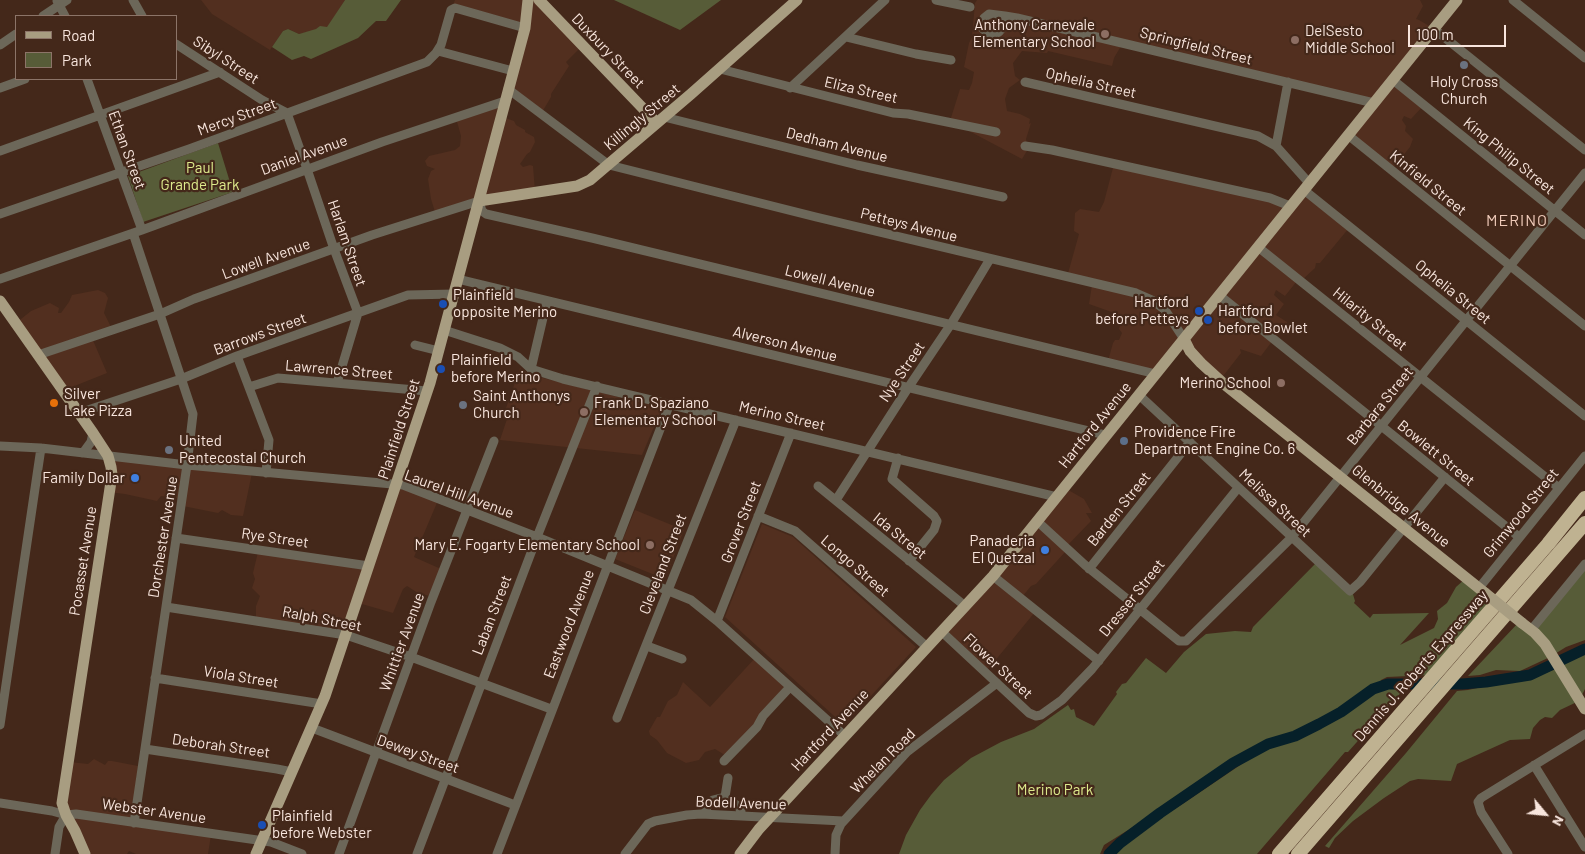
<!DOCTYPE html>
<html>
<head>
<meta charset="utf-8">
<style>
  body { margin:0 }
  #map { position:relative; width:1585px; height:854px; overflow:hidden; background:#44281a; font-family:Barlow,sans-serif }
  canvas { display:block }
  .legend { position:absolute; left:15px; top:15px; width:162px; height:65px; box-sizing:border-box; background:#44281a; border:1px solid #8c7468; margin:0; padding:6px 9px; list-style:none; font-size:15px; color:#f8e5dd }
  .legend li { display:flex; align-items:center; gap:10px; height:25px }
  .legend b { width:25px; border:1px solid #8c7468 }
  .north { position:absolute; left:1520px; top:789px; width:50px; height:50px; -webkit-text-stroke:4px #44281a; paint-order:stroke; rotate:118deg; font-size:14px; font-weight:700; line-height:20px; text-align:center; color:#f8e5dd }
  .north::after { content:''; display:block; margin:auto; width:18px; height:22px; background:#f8e5dd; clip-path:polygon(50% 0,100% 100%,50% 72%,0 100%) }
  .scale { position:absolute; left:1408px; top:25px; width:98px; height:22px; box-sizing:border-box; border:2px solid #f8e5dd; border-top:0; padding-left:6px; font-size:15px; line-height:18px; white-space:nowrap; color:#f8e5dd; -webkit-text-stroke:4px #44281a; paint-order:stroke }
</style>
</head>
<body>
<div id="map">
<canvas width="1585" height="854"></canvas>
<ul class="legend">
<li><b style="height:6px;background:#a89d81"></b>Road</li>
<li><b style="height:14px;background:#575c38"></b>Park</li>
</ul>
<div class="north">N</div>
<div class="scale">100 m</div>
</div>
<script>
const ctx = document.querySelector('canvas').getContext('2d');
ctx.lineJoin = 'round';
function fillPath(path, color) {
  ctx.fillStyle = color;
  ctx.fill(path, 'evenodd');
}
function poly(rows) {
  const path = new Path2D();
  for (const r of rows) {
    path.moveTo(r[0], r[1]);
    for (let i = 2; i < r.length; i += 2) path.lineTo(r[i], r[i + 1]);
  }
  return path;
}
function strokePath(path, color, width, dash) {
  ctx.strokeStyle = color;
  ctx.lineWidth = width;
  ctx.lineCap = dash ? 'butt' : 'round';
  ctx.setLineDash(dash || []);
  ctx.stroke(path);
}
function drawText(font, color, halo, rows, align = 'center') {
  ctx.font = font + ' Barlow,sans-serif';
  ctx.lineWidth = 4.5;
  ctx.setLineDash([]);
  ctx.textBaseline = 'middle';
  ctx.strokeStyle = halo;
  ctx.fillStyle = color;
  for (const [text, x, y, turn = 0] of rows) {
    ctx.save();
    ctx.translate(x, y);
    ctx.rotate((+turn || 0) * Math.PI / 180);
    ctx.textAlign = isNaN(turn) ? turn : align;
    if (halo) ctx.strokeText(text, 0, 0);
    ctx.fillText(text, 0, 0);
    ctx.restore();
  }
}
fillPath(poly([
  [201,0,345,0,327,28,299,34,288,29,283,31,270,50,212,14],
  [455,0,538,0,581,47,566,62,569,66,551,94,551,97,541,114,508,90,522,32,453,5],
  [977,0,1420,0,1423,6,1416,19,1419,20,1431,27,1391,78,1424,105,1411,119,1404,116,1402,120,1406,126,1405,131,1413,139,1410,147,1392,169,1347,135,1369,103,1121,46,1114,58,1112,66,1048,51,1047,53,1022,51,1013,63,1015,76,1020,80,1009,88,1005,99,1007,111,1020,114,1030,119,1029,124,1031,123,1026,139,1028,149,1022,159,950,121,960,89,969,90,972,83,974,72,964,67,969,43,972,37,975,3],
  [500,102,500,116,514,121,516,125,525,130,525,132,534,137,535,142,530,152,527,154,520,164,523,167,530,165,533,166,535,191,436,215,431,199,428,179,431,171,435,169,427,166,425,161,429,156,455,150,460,146,461,136,456,118],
  [1114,164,1288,205,1300,191,1349,228,1320,263,1316,263,1315,268,1301,281,1297,281,1285,296,1276,290,1274,295,1284,304,1276,315,1287,322,1287,325,1279,332,1261,356,1240,349,1241,353,1220,380,1183,340,1154,373,1108,361,1113,343,1115,340,1119,340,1122,333,1119,329,1121,321,1120,315,1089,304,1092,285,1067,277,1079,234,1074,231,1075,213,1080,209,1099,212,1104,202],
  [98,290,105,293,108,298,104,313,112,329,92,338,107,373,62,391,16,323,31,311,50,303,59,308,58,313,61,313,69,302,72,295],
  [520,368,531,375,662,408,642,455,500,440,509,413,505,411],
  [107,454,252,473,243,516,231,515,222,510,218,513,178,505,177,498,161,496,157,501,125,494,108,492],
  [393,486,439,498,414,557,441,569,430,596,418,593,407,586,403,589,393,613,355,602,345,631,256,620,256,606,260,596,252,588,255,579,253,573,258,552,366,565],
  [1063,487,1084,499,1092,513,1086,513,1091,521,1066,547,1066,551,1036,584,1031,586,1022,597,1035,612,994,662,983,673,942,627],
  [635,510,684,530,665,579,615,559],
  [762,524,793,537,916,647,844,725,725,617],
  [756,657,787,683,728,757,715,749,705,752,699,760,686,763,667,753,657,740,650,735,649,731,657,717,660,717,668,701,677,695,683,682,710,707],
  [94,759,105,765,108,761,112,761,138,766,131,821,211,835,208,854,136,854,129,851,127,854,83,854,61,812,70,762,88,764]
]), '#522f1f');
fillPath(poly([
  [345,0,401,0,386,21,376,21,358,38,311,59,304,56,292,60,272,47,283,31,288,29,299,34,316,29,320,26,327,27],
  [614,0,721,0,680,30],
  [218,143,233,192,143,222,128,176],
  [1585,560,1585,640,1566,647,1550,657,1520,671,1496,670,1480,675,1468,676,1519,622,1529,627],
  [1316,563,1352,591,1355,601,1354,603,1370,618,1373,614,1429,613,1400,645,1434,628,1438,619,1437,611,1447,603,1456,587,1465,579,1495,601,1431,675,1387,677,1381,680,1377,692,1393,686,1405,688,1348,752,1345,752,1257,854,1112,854,1129,837,1184,803,1261,751,1276,744,1294,740,1333,722,1268,743,1104,845,1100,854,899,854,906,835,920,810,931,795,944,780,971,758,1001,742,1034,729,1068,705,1071,710,1074,709,1076,717,1094,726,1117,694,1116,692,1122,684,1126,683,1146,658,1166,673,1184,652,1206,634,1235,631,1251,632,1253,627],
  [1585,651,1585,689,1579,701,1560,710,1552,718,1545,717,1540,720,1533,728,1530,739,1510,740,1457,764,1451,781,1418,779,1410,781,1384,798,1353,821,1335,838,1329,848,1325,846,1406,753,1457,691,1468,690,1519,679,1530,679,1558,668,1577,654]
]), '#575c38');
strokePath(poly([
  [1109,854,1120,843,1160,813,1233,763,1268,744,1295,736,1319,724,1341,712,1373,689,1388,684,1462,684,1486,682,1530,675,1585,649]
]), '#062029', 11);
strokePath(poly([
  [133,0,142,16],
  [936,0,970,7],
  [1513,0,1585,58],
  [57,1,65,16],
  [43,16,67,0],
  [1011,17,999,32,994,34,988,33,983,29,984,18,989,14,1005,16,1017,18,1374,103],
  [1434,29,1585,150],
  [846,37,916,54,951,60],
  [176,44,262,100,287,113,307,169,334,249,358,313,337,383],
  [0,45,16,34],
  [438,51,513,71],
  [720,69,893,113,908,114,996,132],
  [87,79,142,230],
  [1393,80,1585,235],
  [1025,82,1258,136,1276,146,1309,183],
  [0,88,25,79],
  [790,88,885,0],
  [508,89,609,165,816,217,1136,293,1152,300,1165,310,1184,339],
  [664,117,857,165,1003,197],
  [1348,135,1585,326],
  [1025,146,1052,150,1270,198,1290,206],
  [1276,146,1288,82],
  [0,151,220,72],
  [1304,190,1585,416],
  [0,214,189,149,427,62,436,53,441,45,451,10,455,8,525,28],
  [133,233,193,414,187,465,134,823],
  [1258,247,1559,488],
  [0,279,142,230,382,142,505,101],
  [458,279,1106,435],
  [1219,295,1519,537],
  [444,330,500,348,518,357,531,369,563,379,1057,497],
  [415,345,439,351],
  [38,355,160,314,194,299,372,235,479,201,482,211,486,214,592,238,1156,374],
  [237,356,269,440,266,473],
  [531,369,547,301],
  [249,387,278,378,427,391],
  [1139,395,1350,591,1360,582,1445,477],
  [79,413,181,379,237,356,408,295,454,294],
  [0,446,41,448,187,465,403,485,537,537,691,600,717,621,845,736],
  [83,453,91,442,93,433],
  [898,458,892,479,934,516,937,521,934,530,909,561],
  [818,486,965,606],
  [836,500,908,388,951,324,990,259],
  [758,516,795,531,927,647],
  [1037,521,1085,565,1179,641,1186,641,1291,538,1585,173],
  [176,538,369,566],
  [1089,569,1190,442],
  [993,576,1099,661],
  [1479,588,1585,456],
  [166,607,346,635,411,657,551,709],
  [717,621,791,433],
  [1531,630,1585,564],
  [942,632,1029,713,1036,716,1041,715,1062,700,1092,669,1238,488],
  [647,646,682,659],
  [155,678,322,704],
  [617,718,736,420],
  [0,725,41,448],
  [312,728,515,805],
  [145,749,277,769,292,772],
  [724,761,757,727,763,716,790,687],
  [1534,765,1585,847],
  [725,797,728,778],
  [0,803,52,811,66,815,76,814,271,842,302,854],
  [705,814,708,804,713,800,725,797,739,807,741,811,741,816],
  [55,854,59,827,66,815],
  [339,854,431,602,494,441],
  [417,854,537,537,597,386],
  [497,854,669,406],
  [625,854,648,824,655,821,687,815,701,814,843,821],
  [835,854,836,835,841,824,907,752,997,683],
  [1508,854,1481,812,1478,802,1481,798,1585,734]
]), '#6c6759', 9);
strokePath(poly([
  [539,0,657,123],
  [479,201,577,186,590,180,691,94,797,0],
  [0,301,93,433,108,456,111,467,112,475,62,803,66,815,75,831,85,854],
  [1184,339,1190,351,1201,363,1224,384,1485,593],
  [1522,623,1535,633,1545,644,1585,709],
  [256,854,325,696,430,383,525,28,528,0],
  [740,854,759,829,993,576,1457,0]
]), '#a89d81', 11);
strokePath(poly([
  [1279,854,1548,544,1585,498],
  [1298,854,1585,523]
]), '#bfb291', 14);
strokePath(poly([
  [1485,593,1522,623]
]), '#a89d81', 11);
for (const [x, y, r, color] of [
  [1105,34,5,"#8d6e63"],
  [1295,40,5,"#8d6e63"],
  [1464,65,5,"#6b7280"],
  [443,304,5,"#1a4fb4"],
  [1199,311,5,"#1a4fb4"],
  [1208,320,5,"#1a4fb4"],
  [441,369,5,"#1a4fb4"],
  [1281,383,5,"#8d6e63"],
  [54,403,5,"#e8710a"],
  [463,405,5,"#6b7280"],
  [584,412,5,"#8d6e63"],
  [1124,441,5,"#5c6f8a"],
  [169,450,5,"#6b7280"],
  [135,478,5,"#3f7fe0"],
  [650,545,5,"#8d6e63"],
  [1045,550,5,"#3f7fe0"],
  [262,825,5,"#1a4fb4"]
]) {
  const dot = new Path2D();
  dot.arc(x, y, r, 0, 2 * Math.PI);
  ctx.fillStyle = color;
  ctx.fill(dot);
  strokePath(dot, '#44281a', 2);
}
drawText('15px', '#f8e5dd', '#44281a', [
  ["Anthony Carnevale",1095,25,"right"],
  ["Elementary School",1095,42,"right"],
  ["DelSesto",1305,31],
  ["Middle School",1305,48],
  ["Holy Cross",1464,82,"center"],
  ["Church",1464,99,"center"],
  ["Plainfield",453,295],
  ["opposite Merino",453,312],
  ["Hartford",1189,302,"right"],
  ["before Petteys",1189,319,"right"],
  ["Hartford",1218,311],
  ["before Bowlet",1218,328],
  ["Plainfield",451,360],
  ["before Merino",451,377],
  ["Merino School",1271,383,"right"],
  ["Silver",64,394],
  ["Lake Pizza",64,411],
  ["Saint Anthonys",473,396],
  ["Church",473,413],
  ["Frank D. Spaziano",594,403],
  ["Elementary School",594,420],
  ["Providence Fire",1134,432],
  ["Department Engine Co. 6",1134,449],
  ["United",179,441],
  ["Pentecostal Church",179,458],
  ["Family Dollar",125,478,"right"],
  ["Panaderia",1035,541,"right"],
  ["El Quetzal",1035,558,"right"],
  ["Mary E. Fogarty Elementary School",640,545,"right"],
  ["Plainfield",272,816],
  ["before Webster",272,833]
], 'left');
drawText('15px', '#f8e5dd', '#44281a', [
  ["Springfield Street",1196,46,14],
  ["Duxbury Street",608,51,46],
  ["Sibyl Street",226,60,33],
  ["Ophelia Street",1091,83,13],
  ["Eliza Street",861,90,13],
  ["Mercy Street",237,117,-20],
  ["Killingly Street",642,117,-40],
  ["Dedham Avenue",837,145,14],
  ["Ethan Street",127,150,70],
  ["Daniel Avenue",304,155,-20],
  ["King Philip Street",1509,156,39],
  ["Kinfield Street",1428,183,39],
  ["Petteys Avenue",909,225,14],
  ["Harlam Street",347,243,71],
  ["Lowell Avenue",266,259,-20],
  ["Lowell Avenue",830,281,14],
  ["Ophelia Street",1453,292,39],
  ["Hilarity Street",1370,319,39],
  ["Barrows Street",260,334,-20],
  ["Alverson Avenue",785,344,14],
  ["Lawrence Street",339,370,5],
  ["Nye Street",902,372,-56],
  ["Barbara Street",1380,406,-51],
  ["Merino Street",782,416,13],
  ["Hartford Avenue",1095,425,-51],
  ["Plainfield Street",399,429,-72],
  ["Bowlett Street",1436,453,39],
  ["Laurel Hill Avenue",459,494,20],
  ["Melissa Street",1275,503,43],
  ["Glenbridge Avenue",1401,506,39],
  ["Barden Street",1119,509,-51],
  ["Grimwood Street",1521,513,-51],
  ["Grover Street",741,522,-69],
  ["Ida Street",900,536,39],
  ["Dorchester Avenue",163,537,-81],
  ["Rye Street",275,538,8],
  ["Pocasset Avenue",83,561,-81],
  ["Cleveland Street",663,564,-69],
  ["Longo Street",855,566,41],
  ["Dresser Street",1132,598,-51],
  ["Laban Street",492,615,-69],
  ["Ralph Street",322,619,11],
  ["Eastwood Avenue",569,624,-69],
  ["Whittier Avenue",402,642,-70],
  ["Flower Street",998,666,43],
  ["Dennis J. Roberts Expressway",1421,666,-49],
  ["Viola Street",241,677,9],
  ["Hartford Avenue",830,730,-47],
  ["Deborah Street",221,746,8],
  ["Dewey Street",418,754,20],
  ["Whelan Road",883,761,-45],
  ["Bodell Avenue",741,803,2],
  ["Webster Avenue",154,811,8]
]);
drawText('15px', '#ddea8c', '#44281a', [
  ["Paul",200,168],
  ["Grande Park",200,185],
  ["Merino Park",1055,790]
]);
ctx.letterSpacing = '1px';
drawText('16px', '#f0cbba', '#44281a', [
  ["MERINO",1517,221]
]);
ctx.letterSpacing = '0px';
</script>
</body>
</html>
